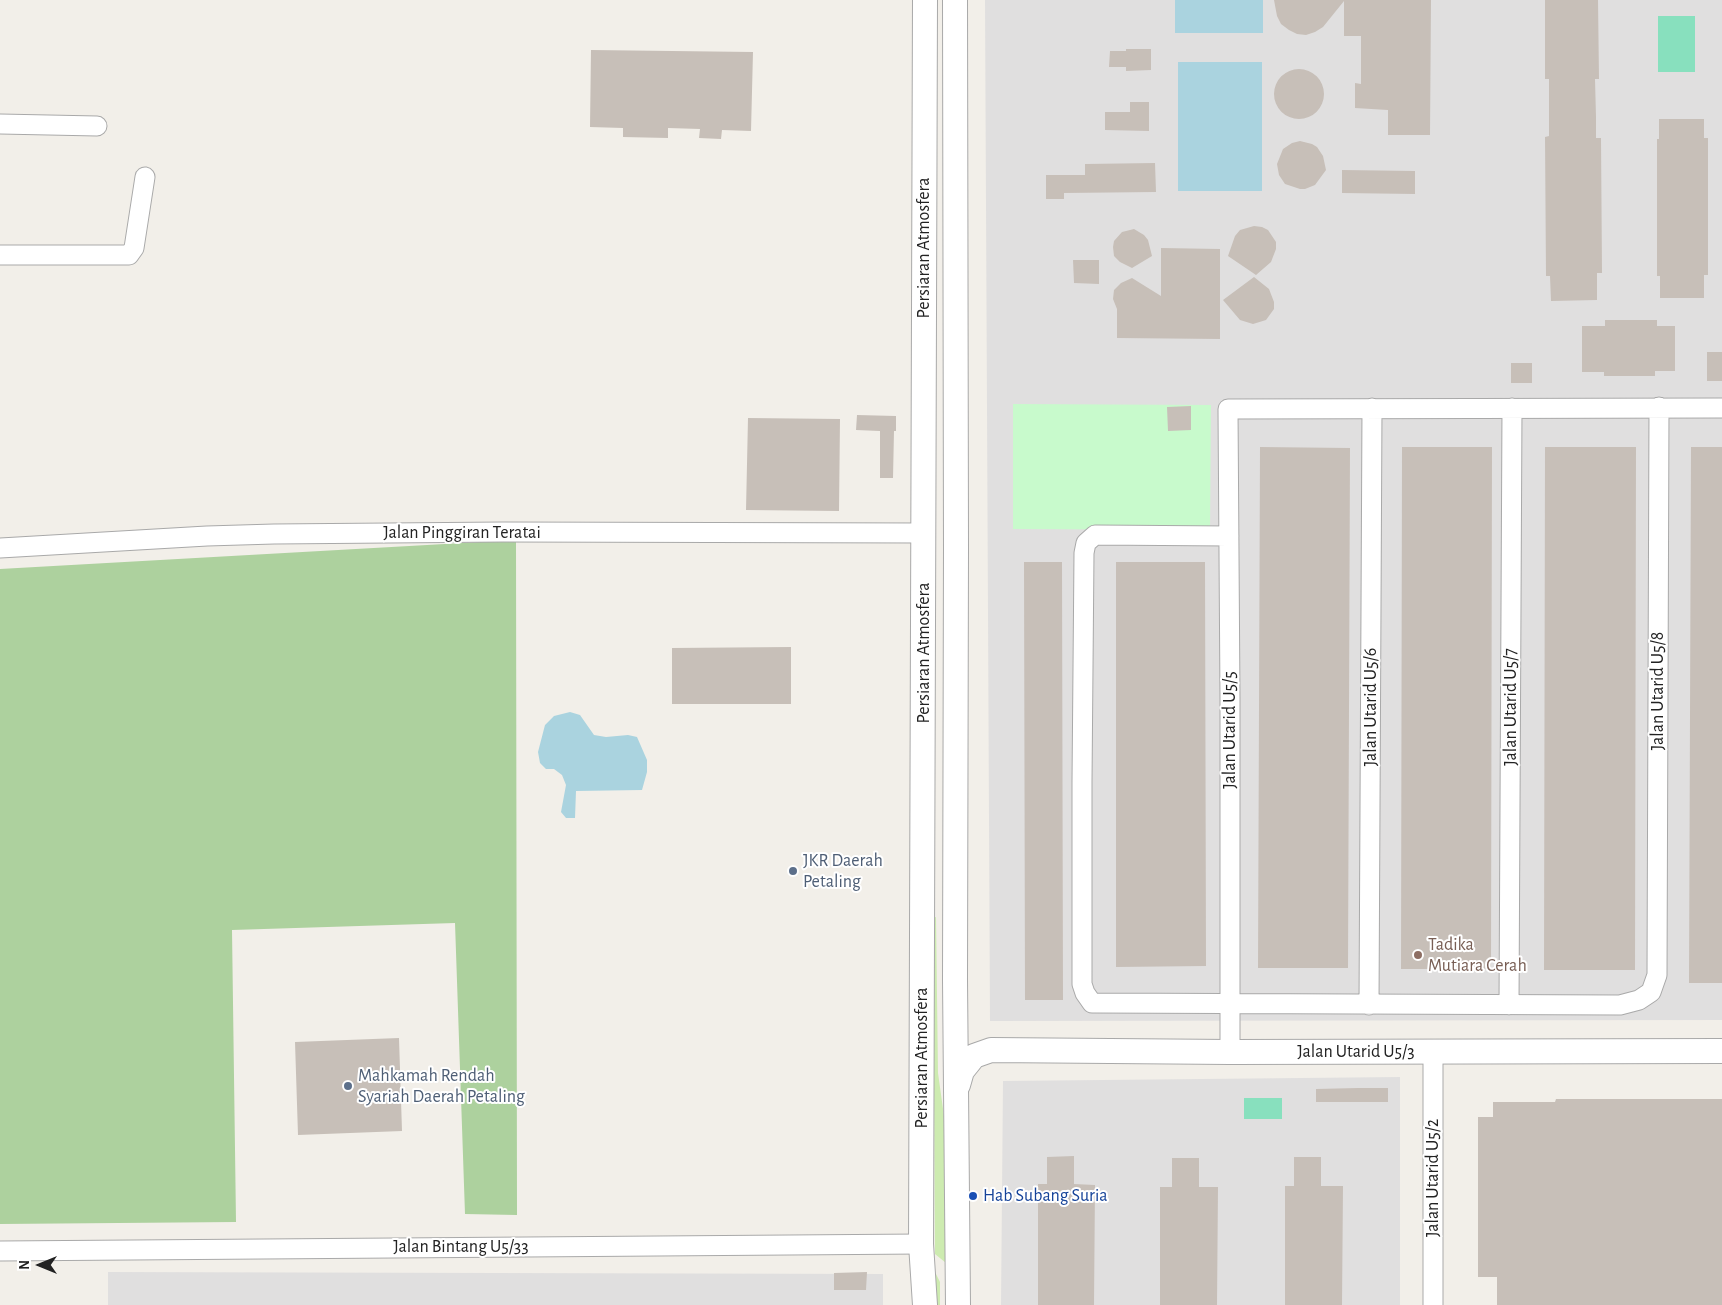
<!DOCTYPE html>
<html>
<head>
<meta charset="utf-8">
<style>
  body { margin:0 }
  #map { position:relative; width:1722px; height:1305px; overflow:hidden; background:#f2efe9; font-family:"Alegreya Sans",sans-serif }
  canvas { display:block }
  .north { position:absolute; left:15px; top:1240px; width:50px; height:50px; -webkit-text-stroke:4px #fff; paint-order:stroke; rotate:270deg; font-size:14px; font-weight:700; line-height:20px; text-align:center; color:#222 }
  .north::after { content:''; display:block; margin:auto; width:18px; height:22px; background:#222; clip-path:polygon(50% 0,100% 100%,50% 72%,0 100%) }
</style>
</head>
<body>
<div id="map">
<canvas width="1722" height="1305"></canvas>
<div class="north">N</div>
</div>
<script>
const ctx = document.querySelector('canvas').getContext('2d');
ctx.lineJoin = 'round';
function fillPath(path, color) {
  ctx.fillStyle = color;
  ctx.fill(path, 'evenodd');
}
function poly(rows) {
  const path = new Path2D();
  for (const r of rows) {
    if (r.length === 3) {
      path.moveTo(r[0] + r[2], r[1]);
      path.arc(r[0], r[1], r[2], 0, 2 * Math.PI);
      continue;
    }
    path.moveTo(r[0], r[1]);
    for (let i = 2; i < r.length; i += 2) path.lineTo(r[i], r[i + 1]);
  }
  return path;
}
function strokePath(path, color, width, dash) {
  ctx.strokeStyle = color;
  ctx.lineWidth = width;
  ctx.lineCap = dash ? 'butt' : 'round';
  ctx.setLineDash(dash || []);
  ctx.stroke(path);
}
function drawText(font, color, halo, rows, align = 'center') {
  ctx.font = font + ' "Alegreya Sans",sans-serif';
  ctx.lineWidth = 4;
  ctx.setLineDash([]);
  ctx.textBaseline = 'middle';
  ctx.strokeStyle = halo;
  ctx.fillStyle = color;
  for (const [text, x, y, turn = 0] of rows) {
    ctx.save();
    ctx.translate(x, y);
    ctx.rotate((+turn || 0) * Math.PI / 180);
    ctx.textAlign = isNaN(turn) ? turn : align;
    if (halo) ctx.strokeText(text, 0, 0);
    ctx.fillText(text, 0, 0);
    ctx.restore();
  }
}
fillPath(poly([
  [985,0,1722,0,1722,1020,990,1021],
  [1400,1077,1400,1305,1001,1305,1003,1081],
  [108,1272,883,1274,883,1305,108,1305]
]), '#e0dfdf');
fillPath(poly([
  [936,917,938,1073,944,1116,946,1263,935,1254,933,918],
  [933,1273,936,1274,940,1282,940,1305,933,1305]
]), '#cdebb0');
fillPath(poly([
  [516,540,517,1215,465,1214,455,923,232,930,236,1222,0,1224,0,569]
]), '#add19e');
fillPath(poly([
  [1013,404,1211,405,1210,530,1013,529]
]), '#c8facc');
fillPath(poly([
  [1658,16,1695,16,1695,72,1658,72],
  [1244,1098,1282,1098,1282,1119,1244,1119]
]), '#88e0be');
fillPath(poly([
  [1175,0,1263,0,1263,33,1175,33],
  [1178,62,1262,62,1262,191,1178,191],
  [570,712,580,715,594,735,606,737,628,735,637,737,647,760,647,772,642,790,576,791,575,818,566,818,561,812,566,785,562,775,554,769,546,769,540,763,538,752,545,725,554,716]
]), '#aad3df');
fillPath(poly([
  [1274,0,1431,0,1430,135,1388,135,1388,110,1355,108,1355,83,1361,84,1361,36,1344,36,1344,1,1323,27,1315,32,1306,35,1297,34,1289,30,1281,24,1277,16],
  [1545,0,1598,0,1599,79,1595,79,1596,117,1596,138,1601,138,1602,273,1597,273,1597,300,1551,301,1550,276,1546,276,1545,137,1549,136,1549,79,1545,79],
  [1126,49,1151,49,1151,70,1126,71,1126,67,1109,67,1110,51,1126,51],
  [591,50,753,52,751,131,722,130,721,139,699,138,700,129,668,128,668,138,623,137,623,128,590,127],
  [1299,94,25],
  [1130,102,1149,102,1149,131,1105,130,1105,112,1130,112],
  [1659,119,1704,119,1704,138,1708,138,1708,275,1704,275,1704,298,1660,298,1660,276,1657,276,1657,139,1659,139],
  [1300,141,1312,144,1317,147,1323,156,1326,170,1315,185,1305,189,1300,189,1285,184,1279,175,1277,164,1283,149,1292,143],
  [1155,163,1156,192,1064,193,1064,199,1046,199,1046,175,1085,175,1085,164],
  [1342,170,1415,171,1415,194,1342,193],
  [1254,226,1262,227,1268,230,1276,242,1276,249,1271,262,1256,275,1228,256,1235,236,1240,230],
  [1134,229,1144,235,1148,240,1152,256,1132,268,1120,262,1114,256,1113,247,1114,241,1122,232],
  [1161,248,1220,249,1220,339,1117,338,1117,309,1113,299,1114,290,1121,283,1132,278,1161,296],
  [1073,260,1099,260,1099,284,1074,283],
  [1254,277,1269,289,1274,302,1274,309,1266,320,1253,324,1240,320,1223,300],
  [1605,320,1657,320,1657,326,1675,326,1675,371,1655,371,1655,376,1604,376,1604,372,1582,372,1582,326,1605,326],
  [1707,352,1722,352,1722,381,1707,381],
  [1511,363,1532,363,1532,383,1511,383],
  [1191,406,1191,430,1168,431,1167,407],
  [857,415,896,416,896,431,894,431,893,478,880,478,880,431,856,430],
  [748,418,840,419,839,511,746,510],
  [1260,447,1350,448,1348,968,1258,968],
  [1402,447,1492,447,1491,969,1401,969],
  [1545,447,1636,447,1635,970,1544,970],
  [1691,447,1722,447,1722,983,1689,983],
  [1024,562,1062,562,1063,1000,1025,1000],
  [1116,562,1205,562,1206,966,1116,967],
  [791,647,791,704,672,704,672,648],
  [399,1038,402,1131,298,1135,295,1042],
  [1358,1088,1388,1088,1388,1102,1316,1102,1316,1089],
  [1556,1099,1722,1099,1722,1305,1497,1305,1497,1277,1478,1277,1478,1117,1493,1117,1493,1102,1555,1102],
  [1074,1156,1074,1184,1095,1185,1094,1305,1038,1305,1038,1184,1047,1184,1047,1157],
  [1294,1157,1321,1157,1321,1186,1343,1186,1342,1305,1285,1305,1285,1186,1294,1186],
  [1172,1158,1199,1158,1199,1187,1218,1187,1217,1305,1160,1305,1160,1187,1172,1187],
  [867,1272,866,1290,834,1290,834,1273]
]), '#c7bfb8');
const minor = poly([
  [0,124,97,126],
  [0,255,129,255,134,248,145,177],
  [1229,536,1095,535,1086,543,1084,553,1082,782,1082,984,1085,993,1092,1003,1620,1005,1639,1000,1651,992,1657,975,1659,407],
  [0,548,207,536,274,534,503,532,924,533],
  [1369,1005,1372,408],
  [1509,1005,1512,408],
  [1433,1051,1433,1305],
  [1230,1052,1230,699,1228,409,1722,408],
  [0,1251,921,1244]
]);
const tertiary = poly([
  [925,0,921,1244,925,1305],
  [955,0,956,549,955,980,958,1305],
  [958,1085,962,1071,974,1056,991,1050,1230,1052,1722,1051]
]);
strokePath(minor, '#a9a9a9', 21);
strokePath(tertiary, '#a9a9a9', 26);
strokePath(minor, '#fff', 19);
strokePath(tertiary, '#fff', 24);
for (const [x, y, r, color] of [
  [793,871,5,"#5c6f8a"],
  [1418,955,5,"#8d6e63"],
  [348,1086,5,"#5c6f8a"],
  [973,1196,5,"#1a4fb4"]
]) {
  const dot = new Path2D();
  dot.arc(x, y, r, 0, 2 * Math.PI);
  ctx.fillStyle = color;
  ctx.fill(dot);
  strokePath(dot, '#fff', 2);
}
drawText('18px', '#222', '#fff', [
  ["Persiaran Atmosfera",924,248,-90],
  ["Jalan Pinggiran Teratai",462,533],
  ["Persiaran Atmosfera",924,653,-90],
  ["Jalan Utarid U5/8",1658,691,-90],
  ["Jalan Utarid U5/6",1371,707,-90],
  ["Jalan Utarid U5/7",1511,707,-90],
  ["Jalan Utarid U5/5",1230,730,-90],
  ["Jalan Utarid U5/3",1356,1052],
  ["Persiaran Atmosfera",922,1058,-90],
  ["Jalan Utarid U5/2",1433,1178,-90],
  ["Jalan Bintang U5/33",461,1247]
]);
drawText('18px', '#4e5e75', '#fff', [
  ["JKR Daerah",803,861],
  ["Petaling",803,882],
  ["Mahkamah Rendah",358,1076],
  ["Syariah Daerah Petaling",358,1097]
], 'left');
drawText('18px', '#785e54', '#fff', [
  ["Tadika",1428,945],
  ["Mutiara Cerah",1428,966]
], 'left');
drawText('18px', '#164399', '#fff', [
  ["Hab Subang Suria",983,1196]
], 'left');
</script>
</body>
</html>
